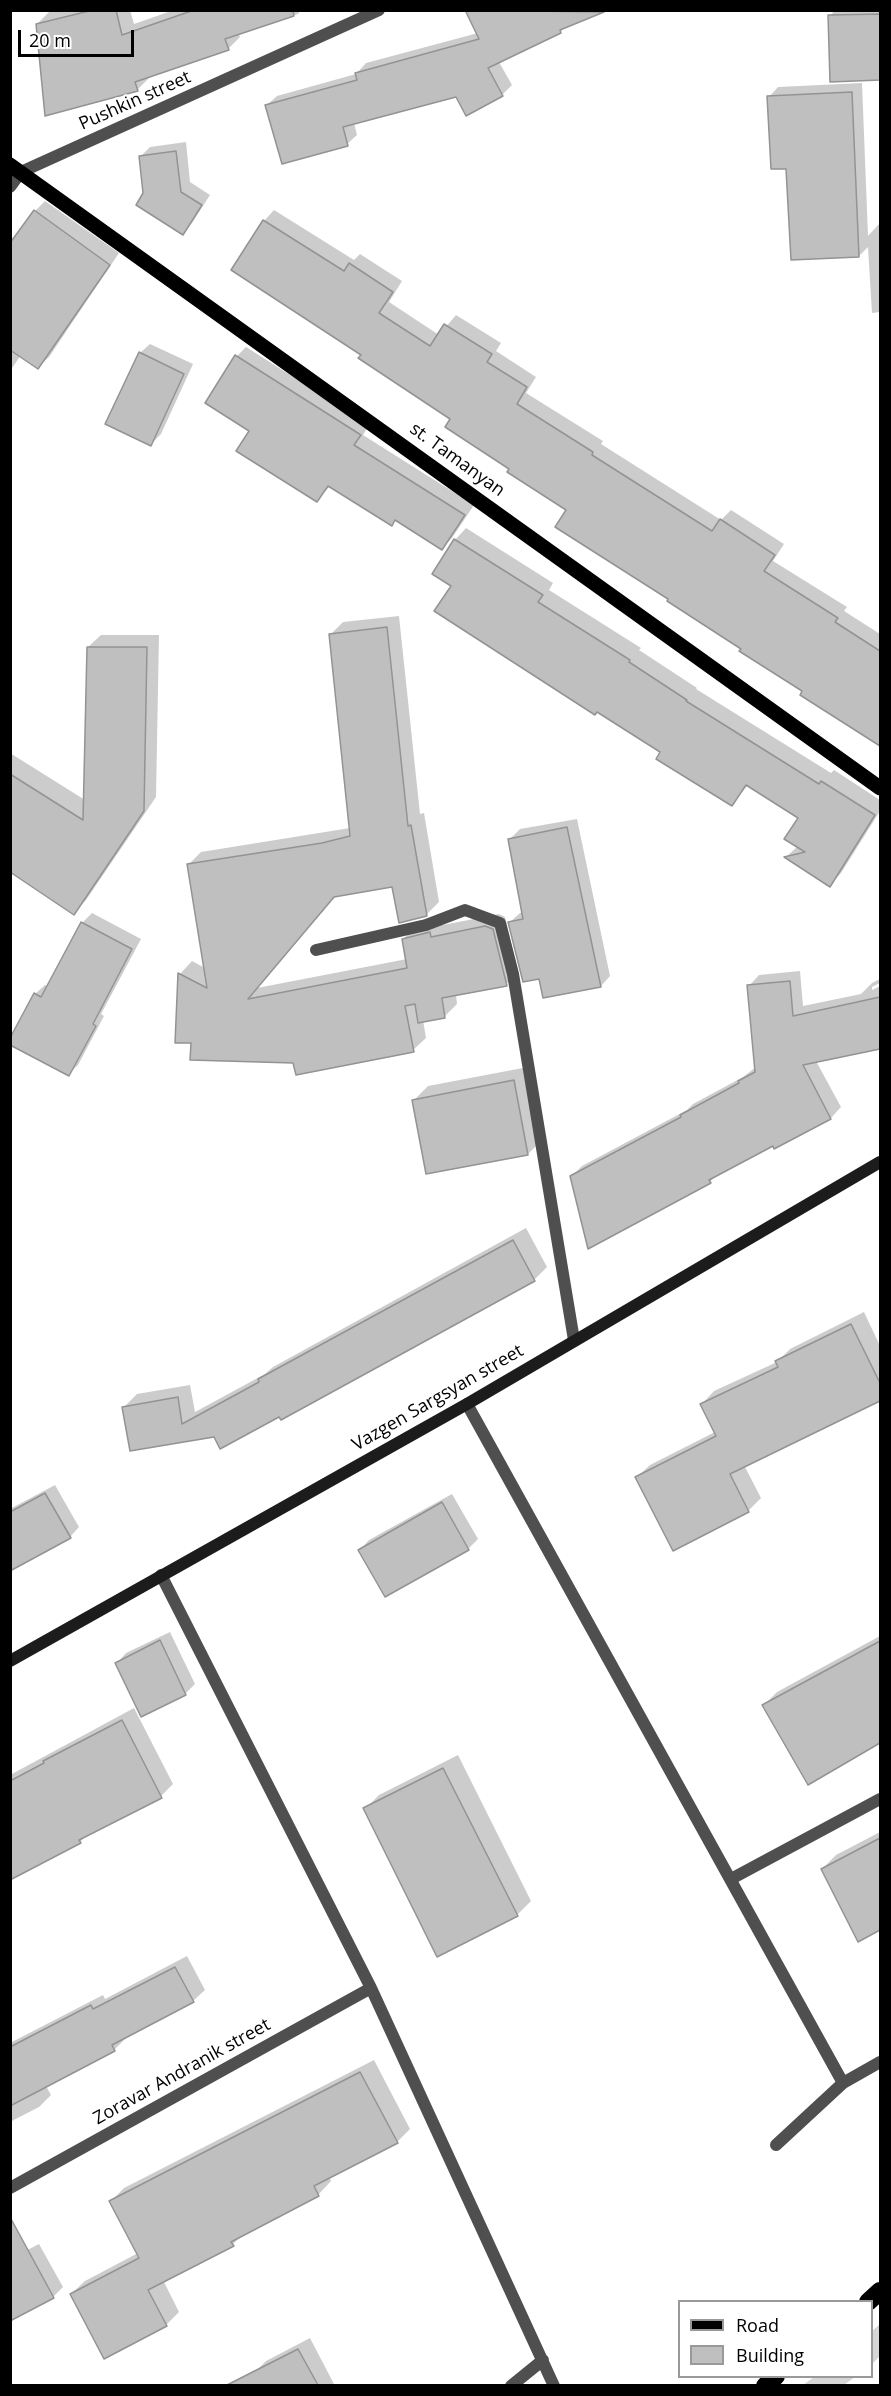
<!DOCTYPE html>
<html>
<head>
<meta charset="utf-8">
<style>
  body { margin:0 }
  #map { position:relative; width:891px; height:2396px; overflow:hidden; background:#fff; font-family:"Open Sans",sans-serif }
  canvas { display:block }
  .frame { position:absolute; inset:0; border:12px solid #000; pointer-events:none }
  .legend { position:absolute; left:678px; top:2300px; width:195px; height:78px; box-sizing:border-box; background:#fff; border:2px solid #999; margin:0; padding:8px 10px; list-style:none; font-size:18px; color:#000 }
  .legend li { display:flex; align-items:center; gap:12px; height:30px }
  .legend b { width:30px; border:2px solid #999 }
  .scale { position:absolute; left:18px; top:30px; width:116px; height:27px; box-sizing:border-box; border:3px solid #000; border-top:0; padding-left:8px; font-size:18px; line-height:21px; white-space:nowrap; color:#000; -webkit-text-stroke:4px #fff; paint-order:stroke }
</style>
</head>
<body>
<div id="map">
<canvas width="891" height="2396"></canvas>
<div class="frame"></div>
<ul class="legend">
<li><b style="height:8px;background:#000"></b>Road</li>
<li><b style="height:16px;background:#bfbfbf"></b>Building</li>
</ul>
<div class="scale">20 m</div>
</div>
<script>
const ctx = document.querySelector('canvas').getContext('2d');
ctx.lineJoin = 'round';
function fillPath(path, color) {
  ctx.fillStyle = color;
  ctx.fill(path, 'evenodd');
}
function poly(rows) {
  const path = new Path2D();
  for (const r of rows) {
    path.moveTo(r[0], r[1]);
    for (let i = 2; i < r.length; i += 2) path.lineTo(r[i], r[i + 1]);
  }
  return path;
}
function strokePath(path, color, width, dash) {
  ctx.strokeStyle = color;
  ctx.lineWidth = width;
  ctx.lineCap = dash ? 'butt' : 'round';
  ctx.setLineDash(dash || []);
  ctx.stroke(path);
}
function drawText(font, color, halo, rows, align = 'center') {
  ctx.font = font + ' "Open Sans",sans-serif';
  ctx.lineWidth = 4.5;
  ctx.setLineDash([]);
  ctx.textBaseline = 'middle';
  ctx.strokeStyle = halo;
  ctx.fillStyle = color;
  for (const [text, x, y, turn = 0] of rows) {
    ctx.save();
    ctx.translate(x, y);
    ctx.rotate((+turn || 0) * Math.PI / 180);
    ctx.textAlign = isNaN(turn) ? turn : align;
    if (halo) ctx.strokeText(text, 0, 0);
    ctx.fillText(text, 0, 0);
    ctx.restore();
  }
}
fillPath(poly([
  [880,2324,880,2356,872,2364,872,2331],
  [814,2377,814,2376,855,2377,844,2385,803,2385]
]), '#d6d6d6');
fillPath(poly([
  [57,10,130,10,134,24,174,10,301,10,298,14,238,33,240,37,228,49,148,76,149,78,137,90,37,24,49,12],
  [472,10,604,10,568,25,560,32,499,62,512,85,502,95,457,95,354,123,357,135,347,144,267,105,277,96,356,74,366,63,478,33],
  [835,10,880,10,880,79,832,80,830,16],
  [862,83,868,236,880,223,880,312,872,313,868,247,859,256,788,167,769,97,778,87],
  [186,142,190,182,210,195,192,223,183,233,144,193,140,157,150,147],
  [45,201,119,253,49,357,38,367,21,355,10,371,10,245,35,211],
  [274,210,354,260,360,254,402,281,389,302,439,335,456,315,501,343,496,351,536,377,526,393,603,441,601,444,721,520,731,510,784,544,773,561,847,607,844,611,880,634,880,745,802,694,804,691,670,599,568,510,511,469,452,418,363,354,233,269,264,221],
  [150,344,193,364,161,434,151,444,140,353],
  [246,347,369,425,363,435,474,505,452,538,442,548,397,519,391,524,330,486,317,500,237,356],
  [466,528,553,583,549,590,641,648,639,650,697,688,696,689,831,773,834,770,880,800,880,811,841,873,830,885,786,857,798,846,800,817,748,785,732,804,453,585,455,540],
  [399,616,420,814,424,813,439,902,427,914,393,885,336,896,257,988,407,959,403,939,416,927,442,921,443,925,499,914,505,917,518,972,506,984,456,994,457,1004,445,1016,423,1020,426,1038,413,1050,295,1061,192,1042,177,1041,180,974,192,961,205,968,188,865,201,852,350,828,331,634,343,622],
  [101,635,159,635,156,797,86,900,73,913,10,870,10,753,85,800,88,647],
  [577,819,610,976,601,986,540,977,510,922,520,913,524,912,510,839,520,829],
  [92,913,141,939,101,1014,104,1016,78,1065,68,1074,35,994,45,985,48,986,82,923],
  [800,971,803,1006,861,994,872,983,880,979,880,983,872,987,872,990,880,986,880,1047,816,1061,841,1107,831,1118,775,1147,773,1144,718,1173,710,1182,571,1177,582,1166,687,1110,693,1104,743,1077,756,1067,749,986,759,975],
  [528,1067,542,1140,528,1154,414,1100,428,1086],
  [526,1228,547,1267,534,1280,281,1418,280,1415,215,1436,124,1407,137,1394,190,1385,195,1412,265,1374,273,1367],
  [864,1312,880,1346,880,1400,744,1465,761,1498,748,1511,637,1477,650,1465,715,1432,702,1404,714,1391,777,1362,790,1349],
  [55,1485,79,1527,70,1537,10,1571,10,1509],
  [452,1494,478,1539,468,1549,360,1550,369,1540],
  [170,1632,195,1684,186,1693,142,1715,117,1663,126,1653],
  [880,1636,880,1742,808,1783,764,1705,777,1692],
  [134,1708,173,1784,161,1796,88,1834,80,1842,10,1878,10,1775],
  [458,1755,531,1901,517,1915,365,1809,379,1795],
  [880,1832,880,1929,859,1940,822,1869,836,1855],
  [187,1956,205,1990,193,2001,125,2037,126,2038,114,2050,46,2086,51,2095,39,2107,10,2122,10,2043,103,1995,105,1999],
  [374,2060,410,2129,397,2142,329,2177,331,2181,318,2195,243,2234,233,2244,163,2280,179,2312,166,2325,71,2294,85,2281,138,2253,111,2201,124,2188],
  [39,2244,63,2287,53,2297,10,2259],
  [310,2338,335,2386,241,2386,257,2377,254,2373,266,2361]
]), '#0003');
const building = poly([
  [93,10,116,10,122,35,194,10,293,10,294,16,225,39,229,50,135,82,138,91,45,116,36,24,93,10],
  [465,10,604,12,560,30,561,33,488,68,503,96,466,116,456,97,343,127,348,146,282,164,265,105,357,80,355,73,479,39,465,10],
  [880,14,880,80,830,82,828,15,880,14],
  [852,92,859,257,791,260,786,169,771,169,767,96,852,92],
  [176,151,181,192,202,205,183,235,136,205,143,193,139,156,176,151],
  [34,210,110,265,38,369,10,350,10,243,34,210],
  [263,220,344,271,349,263,393,292,379,313,430,346,444,324,492,354,487,362,527,387,517,404,593,452,592,455,712,531,720,519,775,555,764,571,838,618,835,622,880,651,880,746,800,695,802,691,739,651,741,649,667,601,668,599,555,527,566,510,507,472,509,469,445,427,450,419,358,358,361,355,231,270,263,220],
  [139,352,184,374,151,446,105,424,139,352],
  [235,355,361,435,354,445,465,515,442,550,395,520,392,526,328,486,317,502,236,451,249,431,205,403,235,355],
  [454,539,543,595,538,602,630,660,629,662,687,700,686,701,819,784,821,781,875,815,830,887,784,857,805,852,784,839,798,818,746,785,732,806,656,759,660,752,597,712,595,715,434,611,451,586,432,574,454,539],
  [387,627,408,826,411,825,427,916,399,923,392,887,334,897,248,999,407,968,402,939,430,932,431,937,485,926,493,929,507,986,442,998,445,1018,418,1023,415,1004,405,1006,414,1052,296,1075,293,1063,190,1060,191,1043,175,1043,178,973,207,988,187,864,322,843,350,836,329,634,387,627],
  [87,647,147,647,144,811,74,915,10,872,10,774,83,820,87,647],
  [567,827,601,987,543,998,539,979,523,982,508,922,523,919,508,839,567,827],
  [81,922,132,949,93,1024,96,1026,69,1076,10,1045,10,1038,34,993,41,997,81,922],
  [790,981,793,1016,880,997,880,1049,803,1065,831,1119,774,1149,773,1146,709,1180,711,1183,588,1249,570,1176,681,1117,680,1115,739,1083,738,1081,755,1072,747,985,790,981],
  [514,1080,528,1155,426,1174,412,1100,514,1080],
  [513,1240,535,1281,281,1420,279,1417,220,1449,214,1437,130,1451,122,1407,178,1397,182,1424,259,1382,258,1379,513,1240],
  [851,1324,880,1383,880,1401,730,1474,749,1512,673,1551,635,1477,716,1436,700,1404,778,1367,775,1361,851,1324],
  [45,1493,71,1538,10,1571,10,1512,45,1493],
  [442,1502,469,1550,385,1597,358,1550,442,1502],
  [160,1640,186,1695,141,1717,115,1663,160,1640],
  [880,1641,880,1743,808,1785,762,1705,880,1641],
  [122,1720,162,1798,79,1840,81,1843,10,1880,10,1781,44,1763,43,1761,122,1720],
  [443,1768,518,1916,437,1957,363,1808,443,1768],
  [880,1838,880,1930,858,1942,821,1869,880,1838],
  [175,1967,194,2002,112,2045,115,2051,10,2106,10,2047,91,2005,93,2009,175,1967],
  [360,2072,398,2143,314,2186,319,2196,231,2242,234,2246,148,2290,167,2326,104,2359,70,2294,139,2258,109,2201,360,2072],
  [10,2217,54,2298,10,2321,10,2217],
  [298,2349,318,2385,227,2385,298,2349]
]);
fillPath(building, '#bfbfbf');
strokePath(building, '#939393', 1.5);
strokePath(poly([
  [731,1879,880,1799]
]), '#4f4f4f', 12);
strokePath(poly([
  [10,187,21,172,379,10],
  [316,950,426,925,465,910,500,923,513,974,574,1340],
  [467,1404,843,2083,880,2062],
  [161,1575,371,1988,554,2386],
  [776,2145,843,2083],
  [10,2188,371,1988],
  [511,2386,543,2360]
]), '#4f4f4f', 12);
strokePath(poly([
  [10,1661,467,1404,880,1162]
]), '#1c1c1c', 12);
strokePath(poly([
  [10,165,880,788]
]), '#000', 15);
strokePath(poly([
  [868,2302,880,2291],
  [765,2386,776,2376]
]), '#000', 18);
drawText('18px', '#000', '#fff', [
  ["Pushkin street",135,101,-24],
  ["st. Tamanyan",457,460,36],
  ["Vazgen Sargsyan street",438,1398,-30],
  ["Zoravar Andranik street",182,2072,-29]
]);
</script>
</body>
</html>
